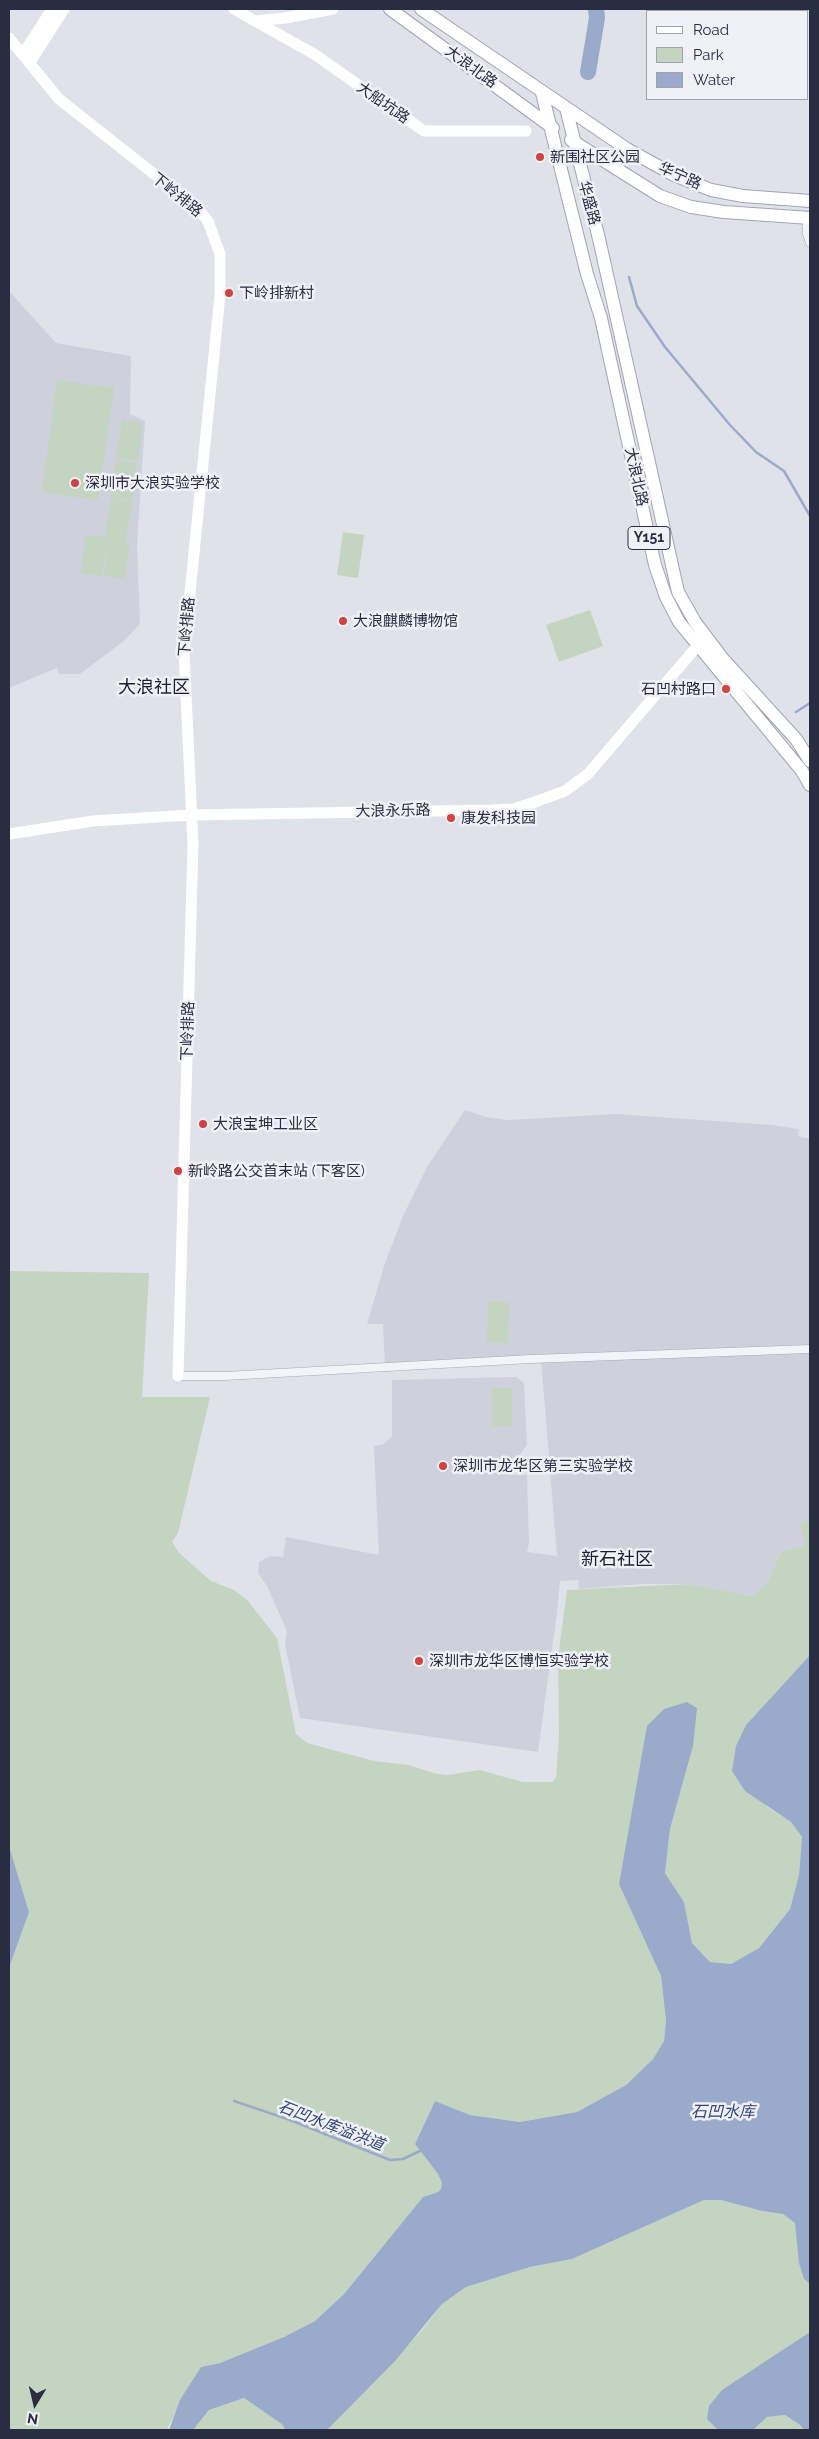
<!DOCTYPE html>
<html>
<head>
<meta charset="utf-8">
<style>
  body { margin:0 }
  #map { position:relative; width:819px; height:2439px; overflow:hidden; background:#e0e2e9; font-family:Raleway,sans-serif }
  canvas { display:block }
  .frame { position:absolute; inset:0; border:10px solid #282d41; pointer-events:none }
  .legend { position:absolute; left:646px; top:10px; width:162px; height:90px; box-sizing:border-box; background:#f0f1f7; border:1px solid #a0a3ae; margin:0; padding:6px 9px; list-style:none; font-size:15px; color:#282d41 }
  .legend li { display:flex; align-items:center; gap:10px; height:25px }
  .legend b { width:25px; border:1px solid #a0a3ae }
  .north { position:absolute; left:10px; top:2379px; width:50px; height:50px; -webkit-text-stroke:4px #f0f1f7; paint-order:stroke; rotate:189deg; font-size:14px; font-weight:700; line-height:20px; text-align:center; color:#282d41 }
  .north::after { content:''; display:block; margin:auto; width:18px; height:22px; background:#282d41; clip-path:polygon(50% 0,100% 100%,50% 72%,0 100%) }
</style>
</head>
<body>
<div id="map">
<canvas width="819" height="2439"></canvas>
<div class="frame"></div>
<ul class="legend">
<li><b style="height:6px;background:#fff"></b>Road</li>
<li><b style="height:14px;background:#c3d4c1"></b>Park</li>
<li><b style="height:14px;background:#9aaacb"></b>Water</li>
</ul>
<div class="north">N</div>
</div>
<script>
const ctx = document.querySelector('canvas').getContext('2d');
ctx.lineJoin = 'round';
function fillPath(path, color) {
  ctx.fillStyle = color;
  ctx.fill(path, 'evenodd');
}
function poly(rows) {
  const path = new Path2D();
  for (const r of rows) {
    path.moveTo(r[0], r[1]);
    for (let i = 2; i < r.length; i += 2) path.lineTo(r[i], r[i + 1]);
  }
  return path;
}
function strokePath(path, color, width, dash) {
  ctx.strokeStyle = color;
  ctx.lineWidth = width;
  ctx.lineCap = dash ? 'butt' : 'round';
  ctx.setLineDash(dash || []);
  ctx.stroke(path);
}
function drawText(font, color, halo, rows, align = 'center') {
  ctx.font = font + ' Raleway,"Noto Sans SC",sans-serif';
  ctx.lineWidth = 5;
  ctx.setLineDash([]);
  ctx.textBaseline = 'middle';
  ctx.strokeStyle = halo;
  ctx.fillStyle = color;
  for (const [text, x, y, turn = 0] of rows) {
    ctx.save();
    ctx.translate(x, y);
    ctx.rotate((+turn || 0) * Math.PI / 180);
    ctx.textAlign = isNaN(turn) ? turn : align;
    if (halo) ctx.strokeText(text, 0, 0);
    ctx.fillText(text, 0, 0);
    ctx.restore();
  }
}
fillPath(poly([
  [9,291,56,343,131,356,130,414,145,421,137,545,140,624,125,640,80,674,59,674,57,668,9,688],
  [465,1110,486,1117,507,1120,616,1114,772,1125,799,1129,798,1136,810,1139,810,1518,800,1523,806,1546,781,1552,767,1583,753,1596,689,1584,643,1584,579,1589,578,1580,560,1581,557,1613,538,1752,300,1718,285,1644,287,1631,267,1586,258,1573,259,1562,270,1556,283,1557,286,1537,379,1555,374,1446,384,1444,392,1436,392,1380,516,1377,524,1383,527,1445,518,1457,510,1458,511,1475,527,1475,529,1543,527,1552,557,1556,541,1360,385,1366,383,1324,367,1324,384,1266,403,1216,427,1167]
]), '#ced1dc');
fillPath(poly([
  [57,380,114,388,98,500,42,492],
  [122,420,143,423,138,461,116,458],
  [116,460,137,463,132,501,111,498],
  [111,499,132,502,126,540,130,541,125,579,104,576,108,537,102,576,81,573,86,535,105,537],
  [343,532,364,535,358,578,337,575],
  [590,610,603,646,559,662,546,625],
  [9,1271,149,1273,142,1397,210,1397,178,1533,172,1542,179,1553,211,1581,234,1590,248,1601,277,1638,296,1734,307,1743,374,1761,408,1765,437,1774,448,1775,479,1770,523,1782,552,1782,556,1778,559,1735,558,1658,567,1590,689,1584,753,1596,767,1583,781,1552,805,1546,800,1523,810,1518,810,1655,746,1725,766,1806,791,1822,802,1837,799,1875,790,1909,759,1948,731,1964,710,1962,692,1943,684,1902,665,1873,670,1829,693,1746,626,1852,619,1884,661,1976,666,2021,664,2041,653,2059,626,2085,577,2112,520,2122,470,2115,435,2101,415,2144,438,2174,442,2183,441,2189,438,2192,423,2197,344,2294,315,2321,284,2337,220,2363,201,2367,168,2427,169,2430,9,2430,9,1968,29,1912,9,1846],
  [488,1302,509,1302,508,1343,487,1343],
  [492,1388,512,1388,512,1426,492,1426],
  [704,2200,721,2200,762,2211,783,2214,795,2223,804,2279,810,2284,810,2332,770,2360,707,2419,718,2430,327,2430,423,2329,442,2304,466,2287,530,2267,572,2259],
  [244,2398,283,2425,285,2430,193,2430,209,2410],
  [785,2415,800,2425,804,2430,753,2430,767,2417]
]), '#c3d4c1');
fillPath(poly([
  [810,1655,810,2284,804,2279,799,2263,795,2223,783,2214,762,2211,721,2200,704,2200,572,2259,530,2267,466,2287,442,2304,395,2361,327,2430,285,2430,283,2425,244,2398,209,2410,193,2430,169,2430,180,2400,201,2367,220,2363,284,2337,315,2321,344,2294,423,2197,438,2192,441,2189,442,2183,438,2174,415,2144,435,2101,470,2115,520,2122,577,2112,626,2085,653,2059,664,2041,666,2021,661,1976,619,1884,647,1726,664,1709,687,1702,697,1708,693,1746,670,1829,665,1873,684,1902,692,1943,710,1962,731,1964,759,1948,790,1909,799,1875,802,1837,791,1822,745,1791,732,1771,736,1746,746,1725],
  [9,1846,29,1912,9,1968],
  [810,2332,810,2430,804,2430,800,2425,785,2415,767,2417,753,2430,718,2430,707,2419,709,2406,722,2390]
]), '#9aaacb');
strokePath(poly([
  [629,277,637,306,665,347,730,425,756,452,784,471,810,516],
  [796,712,810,703],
  [234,2101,290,2120,390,2160,403,2159,420,2151]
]), '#9aaacb', 2.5);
strokePath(poly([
  [588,72,597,18,596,9]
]), '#9aaacb', 16);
const street = poly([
  [807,218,807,234,810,243],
  [178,1376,225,1376,531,1359,810,1349]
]);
const primary = poly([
  [390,9,553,128],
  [421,9,627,149,674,175,711,190,743,196,810,201],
  [542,93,587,274,601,318,655,565,666,597,679,622,802,771,810,785],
  [566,108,599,239,678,592,695,622,723,659,796,739,810,761],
  [571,140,660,196,691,207,724,212,810,218]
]);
strokePath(street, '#a5a8b3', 9);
strokePath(primary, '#9fa4b6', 14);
strokePath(street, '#f3f4f8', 8);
strokePath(poly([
  [234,9,255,21,285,18,333,9],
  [255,21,314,54,424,131,526,131],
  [9,38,59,99,197,208,208,221,220,254,220,295,184,652,193,844,178,1376],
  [23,54,52,9],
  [30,62,64,9],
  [9,834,93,821,191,815,492,810,513,809,535,802,565,791,588,774,699,644,705,640]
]), '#fff', 11);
strokePath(primary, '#fff', 12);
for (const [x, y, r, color] of [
  [540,157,5,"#d24241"],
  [229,293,5,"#d24241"],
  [75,483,5,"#d24241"],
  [343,621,5,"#d24241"],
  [726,689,5,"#d24241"],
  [451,818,5,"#d24241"],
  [203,1124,5,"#d24241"],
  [178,1171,5,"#d24241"],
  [443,1466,5,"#d24241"],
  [419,1661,5,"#d24241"]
]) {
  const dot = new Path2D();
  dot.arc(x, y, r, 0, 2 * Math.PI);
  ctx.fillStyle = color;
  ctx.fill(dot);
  strokePath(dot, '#f0f1f7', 2);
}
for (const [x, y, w] of [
  [649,538,42]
]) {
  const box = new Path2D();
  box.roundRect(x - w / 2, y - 11.5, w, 23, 4);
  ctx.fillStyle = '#f0f1f7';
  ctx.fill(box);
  strokePath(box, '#282d41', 1);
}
drawText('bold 14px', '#282d41', null, [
  ["Y151",649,538]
]);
drawText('15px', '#282d41', '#f0f1f7', [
  ["大浪北路",471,67,36],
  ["大船坑路",383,103,35],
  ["华宁路",680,176,24],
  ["下岭排路",177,195,39],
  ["华盛路",589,203,75],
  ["大浪北路",636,477,78],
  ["下岭排路",187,627,-85],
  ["大浪永乐路",393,811,-1],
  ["下岭排路",188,1031,-88]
]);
drawText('15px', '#282d41', '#f0f1f7', [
  ["新围社区公园",550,157],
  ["下岭排新村",239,293],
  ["深圳市大浪实验学校",85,483],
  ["大浪麒麟博物馆",353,621],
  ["石凹村路口",716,689,"right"],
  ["康发科技园",461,818],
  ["大浪宝坤工业区",213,1124],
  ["新岭路公交首末站 (下客区)",188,1171],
  ["深圳市龙华区第三实验学校",453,1466],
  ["深圳市龙华区博恒实验学校",429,1661]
], 'left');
drawText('italic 16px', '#314577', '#f0f1f7', [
  ["石凹水库",723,2112],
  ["石凹水库溢洪道",331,2126,21]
]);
drawText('18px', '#1a1f32', '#f0f1f7', [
  ["大浪社区",154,688],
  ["新石社区",617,1560]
]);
</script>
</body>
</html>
